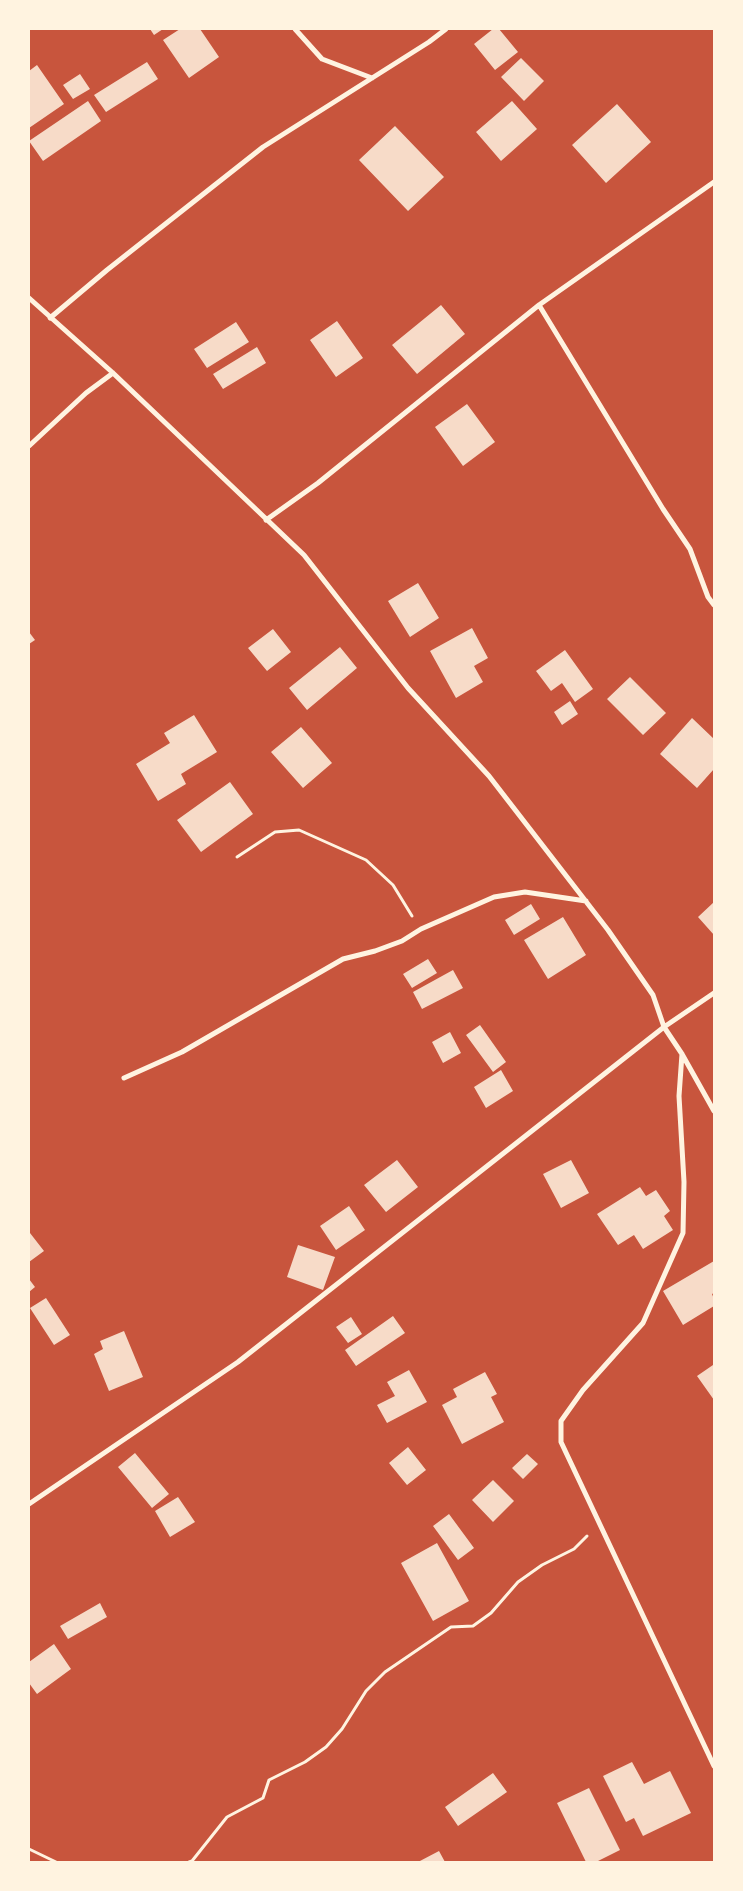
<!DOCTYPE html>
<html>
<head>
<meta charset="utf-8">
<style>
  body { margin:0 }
  #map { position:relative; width:743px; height:1891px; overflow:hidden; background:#c8553d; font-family:"Varela Round",sans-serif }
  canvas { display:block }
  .frame { position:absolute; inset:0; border:30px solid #fff3e0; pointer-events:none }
</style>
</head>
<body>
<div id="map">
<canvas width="743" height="1891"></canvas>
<div class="frame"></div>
</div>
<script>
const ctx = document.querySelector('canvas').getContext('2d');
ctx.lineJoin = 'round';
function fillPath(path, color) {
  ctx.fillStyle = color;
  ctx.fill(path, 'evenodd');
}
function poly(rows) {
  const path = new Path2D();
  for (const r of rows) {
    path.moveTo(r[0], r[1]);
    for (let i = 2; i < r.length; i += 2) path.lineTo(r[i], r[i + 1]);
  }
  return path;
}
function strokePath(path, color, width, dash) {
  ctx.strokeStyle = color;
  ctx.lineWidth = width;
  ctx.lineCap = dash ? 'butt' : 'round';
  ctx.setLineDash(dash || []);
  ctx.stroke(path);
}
fillPath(poly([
  [150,29,163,29,154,35],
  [180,29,200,29,219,57,189,78,163,40],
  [493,29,499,29,518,52,495,70,474,44],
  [521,58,544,81,524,101,501,77],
  [147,62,158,79,106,112,94,95],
  [37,65,64,104,29,128,29,71],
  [80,74,90,89,73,99,63,85],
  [88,101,101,121,43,161,29,141],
  [512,101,537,129,501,161,476,132],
  [617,104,651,142,606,183,572,145],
  [395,126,444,177,408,211,359,160],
  [441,305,465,334,417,374,392,345],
  [337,321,363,358,336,377,310,340],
  [236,322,249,342,207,368,194,349],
  [257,347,266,363,223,389,213,374],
  [467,404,495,442,463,466,435,427],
  [418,583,439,618,410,637,388,601],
  [472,628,488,658,474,666,483,682,456,698,430,651],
  [273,629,291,652,267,671,248,648],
  [29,632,35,640,29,644],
  [340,647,357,668,307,710,289,688],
  [565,650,593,689,575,702,562,683,551,691,536,671],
  [630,677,666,713,643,735,607,699],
  [570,701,578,714,562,725,554,712],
  [194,715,217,752,181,774,186,784,158,801,136,764,170,743,164,733],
  [692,718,714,739,714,769,697,788,660,754],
  [301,727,332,763,303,788,271,752],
  [230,782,253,814,201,852,177,820],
  [714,902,714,935,698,917],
  [531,904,540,919,514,935,505,920],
  [563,917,586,955,548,979,524,940],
  [428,959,437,973,412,988,403,974],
  [453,970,463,988,422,1009,413,992],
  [480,1025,506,1062,493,1072,466,1035],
  [450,1032,461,1053,443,1063,432,1042],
  [501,1070,513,1091,486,1108,474,1087],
  [397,1160,418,1187,386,1212,364,1185],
  [571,1160,589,1193,561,1208,543,1174],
  [640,1187,646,1196,656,1190,670,1211,664,1216,673,1230,643,1249,634,1235,618,1245,597,1214],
  [349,1206,365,1230,336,1250,320,1226],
  [30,1233,44,1251,29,1262,29,1234],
  [298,1245,335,1257,323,1290,287,1277],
  [714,1261,714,1293,712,1294,714,1299,714,1306,683,1325,663,1291],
  [29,1279,35,1287,29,1292],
  [46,1298,70,1335,54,1345,30,1308],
  [393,1316,405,1333,356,1366,345,1350],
  [351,1317,362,1334,348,1343,336,1327],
  [124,1331,143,1377,109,1391,94,1354,103,1349,100,1341],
  [713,1365,714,1366,714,1400,697,1376],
  [409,1370,427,1402,387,1423,377,1405,395,1396,387,1382],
  [485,1372,497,1394,491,1397,504,1422,462,1444,442,1405,457,1397,453,1389],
  [408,1447,426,1470,407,1485,389,1463],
  [135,1453,169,1494,152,1508,118,1467],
  [527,1454,538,1464,523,1479,512,1468],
  [493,1480,514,1501,493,1522,472,1500],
  [178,1497,195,1522,170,1537,155,1511],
  [449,1514,474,1548,458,1560,433,1526],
  [437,1543,469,1601,433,1621,401,1563],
  [100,1603,107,1617,68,1639,60,1626],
  [54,1644,71,1669,37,1694,29,1683,29,1662],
  [632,1762,644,1784,670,1771,691,1813,643,1836,634,1818,626,1822,603,1776],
  [493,1773,507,1792,458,1826,445,1807],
  [589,1788,620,1850,596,1862,586,1862,557,1803],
  [439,1851,445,1862,418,1862]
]), '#f7dbc8');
strokePath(poly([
  [237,857,275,832,299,830,366,860,393,885,412,916],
  [29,1849,56,1862],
  [189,1862,192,1861,227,1817,263,1798,269,1780,305,1762,326,1747,342,1729,366,1691,385,1672,451,1627,473,1626,491,1613,518,1582,542,1565,574,1549,587,1536]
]), '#fff3e0', 3);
strokePath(poly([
  [295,29,322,59,372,78],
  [29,298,113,373,304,555,408,688,489,776,608,930,653,995,664,1027,682,1054,714,1111],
  [539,305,663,509,690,549,708,597,714,605],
  [50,318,107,270,263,147,429,42,446,29],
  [29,446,86,393,113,373],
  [266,520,318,483,539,305,714,182],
  [682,1054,679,1096,684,1182,683,1233,643,1323,583,1390,561,1421,561,1442,714,1766],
  [124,1078,182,1052,343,959,375,951,402,941,421,929,494,897,525,892,586,901],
  [29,1504,238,1362,664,1027,714,993]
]), '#fff3e0', 5);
</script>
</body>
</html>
